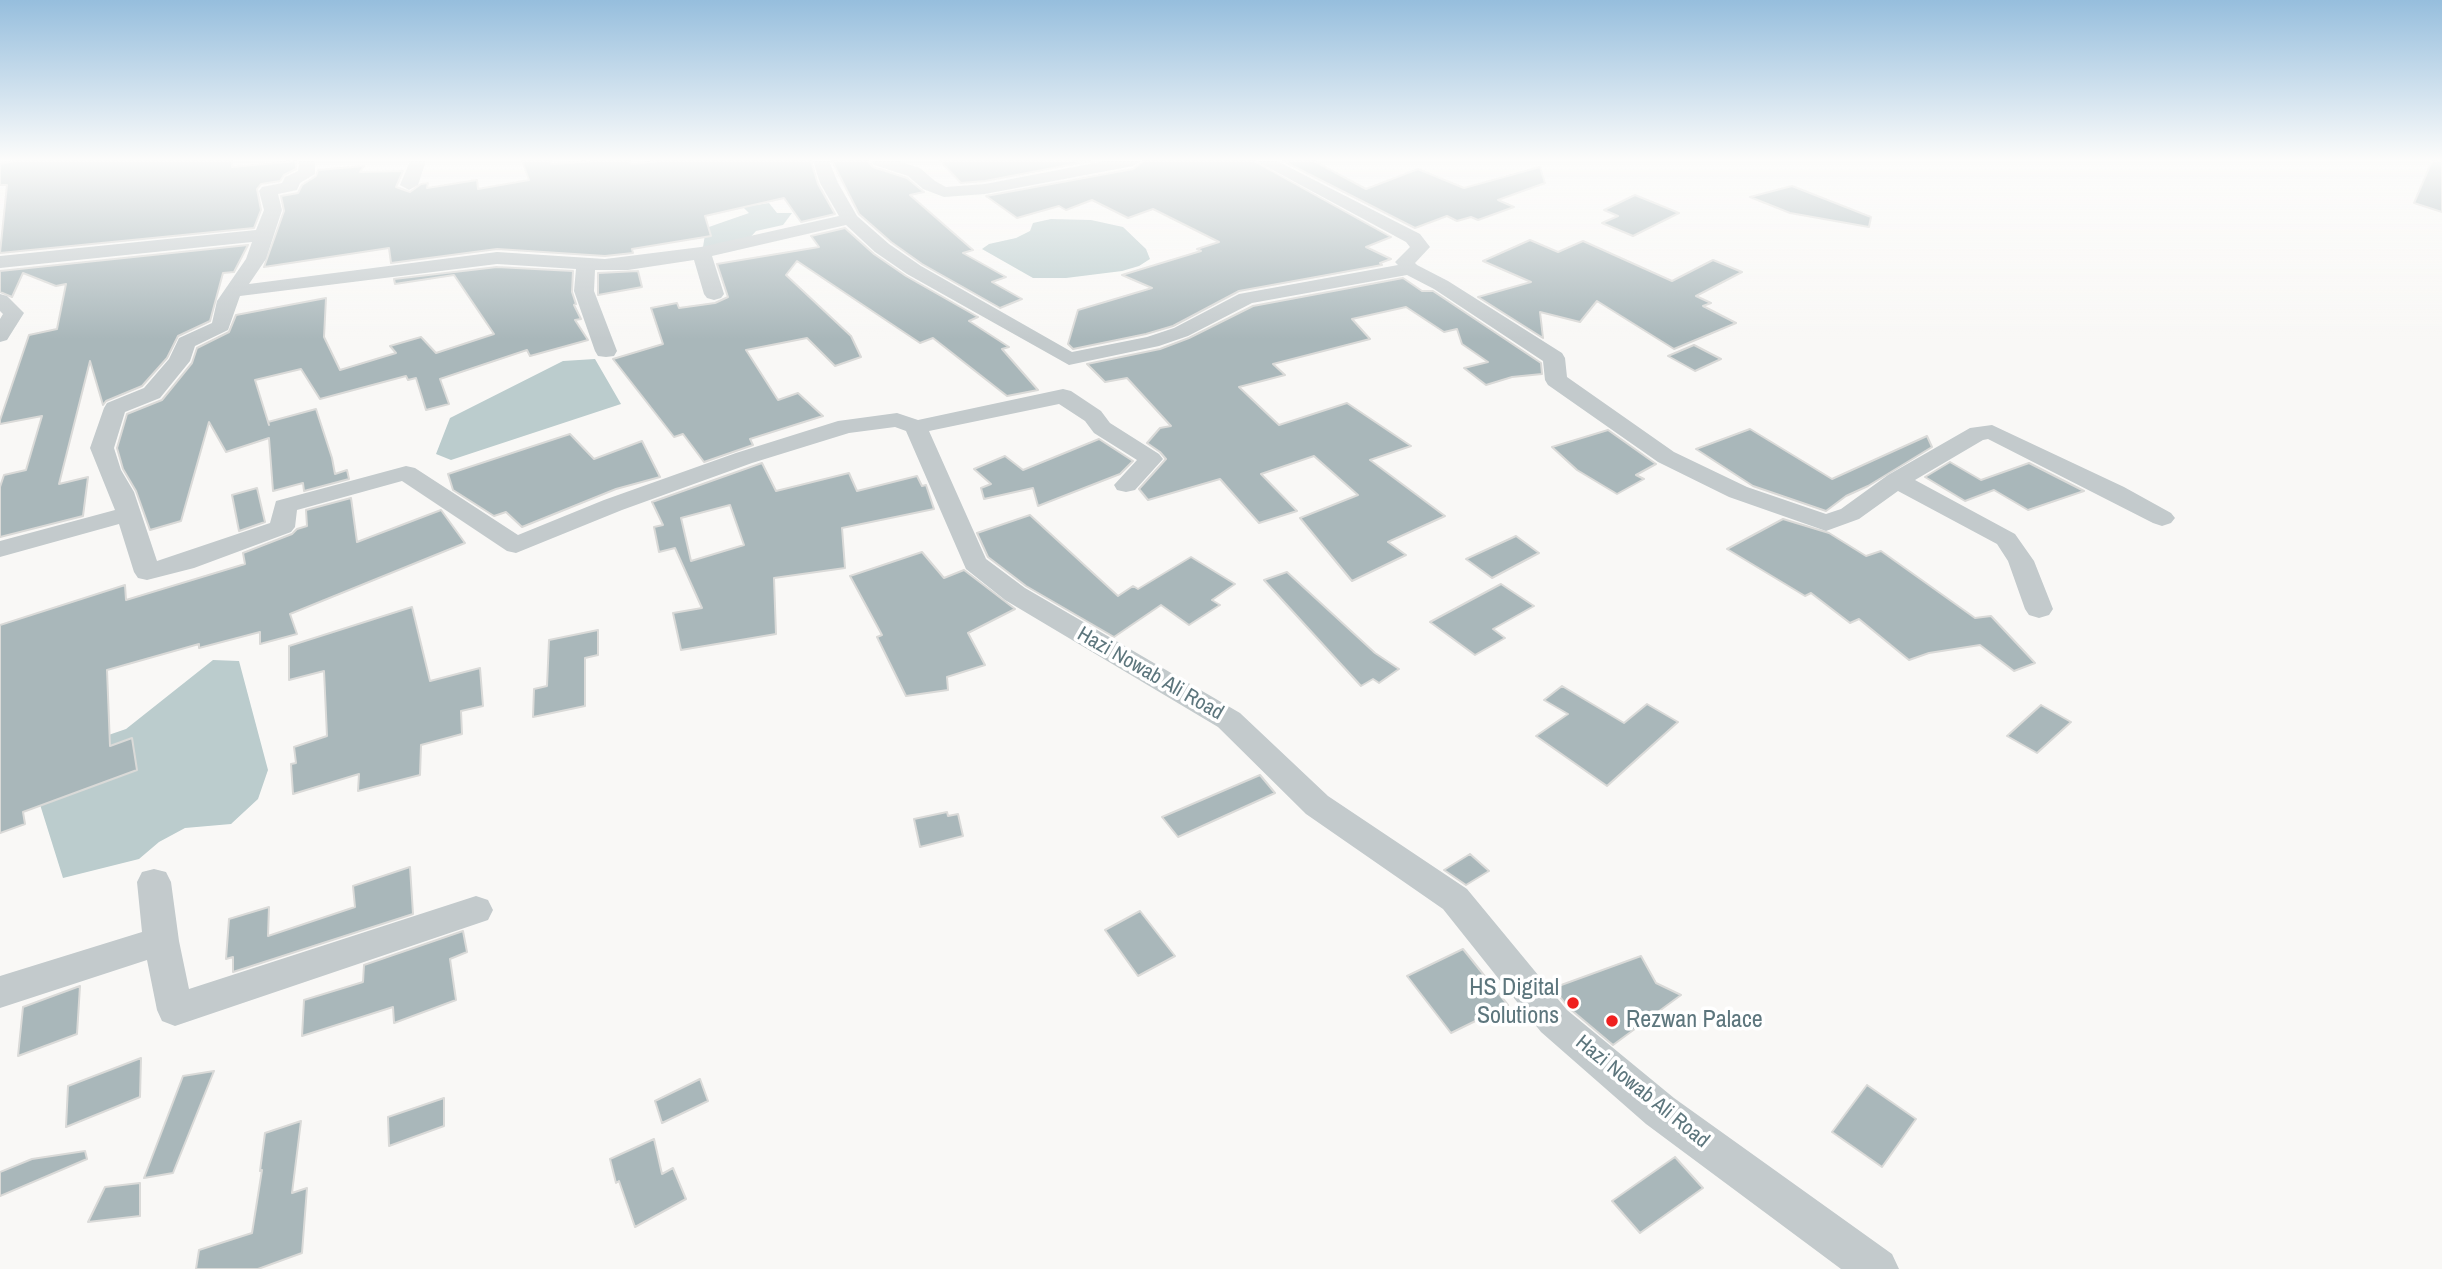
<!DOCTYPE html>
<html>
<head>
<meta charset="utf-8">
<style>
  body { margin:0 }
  canvas { display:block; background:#f9f8f6 }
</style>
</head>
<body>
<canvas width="2442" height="1269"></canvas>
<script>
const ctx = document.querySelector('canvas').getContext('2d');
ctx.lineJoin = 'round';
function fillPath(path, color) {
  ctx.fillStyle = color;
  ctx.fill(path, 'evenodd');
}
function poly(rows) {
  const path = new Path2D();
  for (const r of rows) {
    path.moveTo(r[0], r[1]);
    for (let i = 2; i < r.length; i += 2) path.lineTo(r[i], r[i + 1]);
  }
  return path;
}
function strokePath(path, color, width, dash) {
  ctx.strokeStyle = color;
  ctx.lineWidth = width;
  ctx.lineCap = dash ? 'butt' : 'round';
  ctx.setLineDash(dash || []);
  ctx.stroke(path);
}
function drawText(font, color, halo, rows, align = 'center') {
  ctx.font = font + ' "Archivo Narrow",sans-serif';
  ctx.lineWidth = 7;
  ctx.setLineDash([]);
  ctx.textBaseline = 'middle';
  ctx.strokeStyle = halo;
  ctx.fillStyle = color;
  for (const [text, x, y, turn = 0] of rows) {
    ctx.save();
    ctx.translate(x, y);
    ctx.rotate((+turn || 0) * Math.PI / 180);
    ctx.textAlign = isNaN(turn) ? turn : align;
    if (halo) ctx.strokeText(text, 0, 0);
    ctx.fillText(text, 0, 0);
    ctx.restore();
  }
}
fillPath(poly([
  [769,203,777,213,792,213,783,225,756,231,748,240,703,247,706,228,749,213,743,207],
  [1051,219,1091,220,1123,227,1146,249,1150,259,1139,266,1122,271,1066,278,1033,278,982,249,989,244,1016,238,1030,231,1033,223],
  [595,359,621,404,451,460,436,454,450,418,563,361],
  [213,660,239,661,268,770,258,799,231,824,185,828,159,842,139,859,63,878,27,763,126,729]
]), '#bbcccd');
const building = poly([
  [14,161,232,161,232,167,296,161,296,169,284,175,280,181,261,184,257,189,261,210,254,228,0,253,7,185,0,185,0,164,14,161],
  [522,161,551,161,551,164,594,161,630,161,631,164,658,161,811,161,818,184,835,214,801,222,784,198,705,216,711,236,632,249,633,253,605,256,497,249,391,263,389,248,264,267,284,211,281,196,298,193,302,185,316,176,318,170,364,166,360,172,403,171,396,187,410,192,421,184,428,183,427,188,477,180,478,189,529,180,522,161],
  [832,161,868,161,873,167,907,178,924,192,910,195,973,250,963,253,1006,277,992,282,1022,299,1000,308,922,264,891,242,859,214,832,161],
  [940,161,1090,161,985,181,961,183,940,161],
  [1144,161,1254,161,1391,237,1366,247,1391,259,1380,263,1382,265,1239,291,1173,326,1146,334,1073,349,1068,344,1078,310,1152,288,1122,275,1201,251,1197,249,1219,242,1153,209,1128,218,1092,200,1066,210,1059,206,1017,218,986,196,1133,169,1144,161],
  [1283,161,1314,161,1366,189,1418,169,1464,188,1540,167,1545,183,1498,200,1514,207,1478,220,1471,217,1457,221,1447,216,1415,228,1283,161],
  [2432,161,2442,161,2442,212,2414,203,2432,161],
  [1792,186,1871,217,1869,227,1790,213,1750,197,1792,186],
  [1635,195,1679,213,1633,236,1602,223,1618,216,1604,210,1635,195],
  [845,228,874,254,906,276,978,317,969,321,1009,347,1002,349,1038,390,1007,396,933,338,920,343,797,261,786,275,851,336,861,357,835,366,807,338,746,350,778,400,798,393,823,416,750,439,753,445,704,462,683,434,674,437,613,359,663,344,651,308,677,303,679,308,715,303,728,297,717,264,819,247,811,236,845,228],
  [1530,240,1558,252,1583,241,1672,281,1713,260,1742,272,1696,296,1711,303,1703,306,1736,323,1674,349,1597,301,1580,322,1540,312,1543,338,1478,297,1531,282,1483,261,1530,240],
  [248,245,234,272,223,273,210,321,178,336,167,358,142,386,106,401,103,405,90,361,59,484,88,477,83,516,0,537,0,487,4,475,26,470,42,416,0,424,0,420,29,335,57,329,66,284,56,286,23,273,12,297,0,292,0,271,248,245],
  [497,267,573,271,572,292,576,304,574,305,581,319,575,320,588,340,530,356,527,350,440,379,449,404,426,410,416,378,408,380,406,376,320,399,301,369,255,380,269,425,268,422,316,409,332,458,335,474,347,470,349,479,304,491,303,483,273,491,269,438,226,452,209,422,181,521,150,530,136,491,123,469,117,448,127,414,162,400,192,363,197,348,229,332,236,315,326,298,324,337,340,370,396,353,390,346,421,337,436,353,494,334,454,275,395,284,394,279,497,267],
  [638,271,642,287,598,295,598,273,638,271],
  [1403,278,1422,291,1433,291,1541,363,1542,374,1512,377,1486,385,1464,368,1488,362,1462,344,1457,329,1444,332,1406,307,1352,319,1370,339,1273,364,1285,375,1239,387,1279,425,1347,403,1411,446,1370,460,1445,516,1388,542,1406,555,1352,581,1300,518,1358,495,1314,456,1261,474,1297,511,1259,523,1220,479,1148,500,1139,489,1166,459,1160,452,1147,443,1160,428,1171,426,1127,378,1105,382,1087,364,1160,349,1189,338,1253,306,1403,278],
  [1694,345,1721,359,1695,371,1668,356,1694,345],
  [1750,429,1832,479,1927,436,1932,447,1868,486,1846,496,1826,511,1753,486,1696,449,1750,429],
  [1608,430,1656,464,1636,475,1644,479,1617,494,1577,470,1552,447,1608,430],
  [570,434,594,459,642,441,660,477,616,489,522,527,506,512,494,516,453,490,448,474,570,434],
  [1099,439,1133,461,1120,474,1038,506,1033,488,984,499,981,488,991,484,974,469,1005,456,1023,470,1099,439],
  [1950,462,1981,480,2029,463,2084,491,2028,510,1994,490,1965,501,1925,477,1950,462],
  [762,463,776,491,849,473,857,491,917,476,922,486,926,485,934,509,842,528,845,568,774,578,776,634,681,650,673,613,702,608,675,548,659,552,654,527,663,525,652,502,762,463],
  [730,505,744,545,691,561,681,518,730,505],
  [257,488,265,522,239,531,232,495,257,488],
  [351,498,357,542,441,510,465,543,290,614,297,634,260,644,260,632,199,648,199,644,107,670,110,746,132,738,137,770,23,812,25,824,0,833,0,625,125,585,126,600,245,564,243,553,292,534,297,529,307,526,306,510,351,498],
  [1030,515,1118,596,1133,586,1138,589,1191,557,1235,584,1212,600,1220,605,1189,625,1161,605,1114,637,1026,586,988,557,977,533,1030,515],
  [1783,519,1829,533,1866,556,1881,551,1975,618,1991,616,2035,663,2014,671,1980,645,1929,653,1909,660,1859,619,1850,623,1811,593,1805,596,1727,549,1783,519],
  [1516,536,1539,553,1492,578,1466,559,1516,536],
  [922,552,944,578,964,570,1015,609,968,633,985,665,947,677,948,690,906,696,877,637,882,635,850,576,922,552],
  [1287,572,1375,653,1399,669,1379,683,1373,679,1361,686,1264,580,1287,572],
  [1501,584,1534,606,1493,629,1505,638,1475,655,1430,622,1501,584],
  [412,607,430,681,480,668,483,706,461,711,462,734,421,745,420,775,358,791,359,774,293,794,291,764,296,763,294,747,327,736,324,671,289,680,289,646,412,607],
  [598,630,598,655,585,658,585,706,533,717,534,689,547,686,549,640,598,630],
  [1562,686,1624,723,1647,704,1678,722,1607,786,1536,736,1568,714,1544,700,1562,686],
  [2041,705,2071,722,2037,753,2007,736,2041,705],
  [1260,775,1275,793,1178,837,1162,817,1260,775],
  [947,812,948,816,958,814,963,836,920,847,914,819,947,812],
  [1470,854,1489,871,1466,885,1444,870,1470,854],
  [410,867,413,914,233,972,233,957,226,959,229,919,269,907,268,936,355,907,353,886,410,867],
  [1140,911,1175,956,1138,976,1105,930,1140,911],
  [463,931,467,952,450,959,456,1000,394,1023,393,1007,302,1036,304,1000,363,982,364,965,463,931],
  [1463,949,1508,1005,1451,1033,1407,976,1463,949],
  [1641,956,1656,983,1681,995,1613,1045,1569,1008,1553,988,1641,956],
  [80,986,77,1034,18,1056,23,1007,80,986],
  [141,1058,140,1097,66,1127,68,1086,141,1058],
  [214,1071,173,1173,144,1178,183,1076,214,1071],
  [700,1079,708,1101,662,1123,655,1101,700,1079],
  [1867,1085,1916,1119,1882,1167,1832,1132,1867,1085],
  [444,1098,444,1126,389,1146,388,1117,444,1098],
  [301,1121,292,1193,307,1188,302,1253,258,1269,196,1269,199,1250,252,1233,262,1170,260,1171,265,1133,301,1121],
  [654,1139,662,1174,673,1168,686,1199,635,1227,619,1181,616,1183,610,1159,654,1139],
  [85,1151,87,1159,0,1196,0,1172,32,1159,85,1151],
  [1675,1157,1703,1188,1640,1233,1612,1201,1675,1157],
  [140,1183,140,1216,88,1222,105,1187,140,1183]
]);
fillPath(building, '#a9b7ba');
strokePath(building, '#dadad8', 2);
fillPath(poly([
  [299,161,315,161,315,174,300,183,297,190,278,194,282,210,266,259,249,284,497,252,605,259,701,247,839,216,820,183,813,161,829,161,838,183,857,216,889,244,921,266,1072,352,1147,337,1174,328,1239,294,1398,265,1395,262,1410,247,1406,242,1256,161,1277,161,1420,234,1430,247,1415,263,1417,265,1448,281,1562,353,1565,358,1567,377,1674,452,1747,487,1826,514,1841,509,1888,475,1970,428,1992,425,2124,487,2171,513,2175,518,2171,523,2162,526,2153,523,1988,439,1983,440,1915,480,2015,534,2034,561,2053,609,2049,615,2039,618,2029,615,2025,609,2008,561,1997,544,1898,491,1859,519,1826,531,1729,497,1658,462,1548,385,1545,380,1543,361,1434,289,1407,275,1252,303,1188,336,1159,346,1069,365,907,274,875,252,846,225,712,256,724,294,721,298,714,300,707,298,704,294,694,260,628,270,595,270,594,291,617,351,614,356,606,357,598,356,595,351,574,291,576,269,497,264,240,296,228,330,195,346,190,361,160,398,125,412,114,448,121,470,134,492,157,561,270,523,276,501,406,466,415,468,518,535,604,500,736,453,838,421,897,413,918,420,1063,389,1071,391,1101,411,1110,423,1159,454,1163,459,1135,490,1126,492,1117,490,1114,485,1137,460,1094,433,1085,421,1059,404,929,431,986,559,1025,588,1240,713,1328,796,1467,889,1567,1010,1674,1098,1892,1254,1899,1269,1841,1269,1646,1124,1541,1032,1443,909,1306,814,1218,727,1005,600,966,569,906,431,895,427,849,433,752,463,622,510,516,553,507,551,402,481,297,510,295,527,291,532,194,568,147,580,138,578,134,572,119,524,0,557,0,541,115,510,90,448,104,408,107,403,144,388,169,359,179,338,212,323,217,301,246,259,252,242,0,268,0,256,256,230,264,210,259,191,262,187,282,183,285,177,298,171,299,161],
  [410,161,426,161,418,185,409,190,400,185,410,161],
  [872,161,898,161,920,168,935,181,946,187,985,184,1105,161,1141,161,1133,166,985,194,944,197,923,189,908,176,874,165,872,161],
  [0,294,7,296,24,313,7,340,0,342,0,319,3,314,0,311,0,294],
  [154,869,166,872,171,882,179,941,189,989,476,896,488,900,493,910,488,920,175,1026,162,1021,157,1010,147,960,0,1008,0,976,142,932,137,882,142,872,154,869]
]), '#c3cacc');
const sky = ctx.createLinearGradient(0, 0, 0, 339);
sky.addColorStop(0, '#96bedd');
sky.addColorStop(0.47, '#fcfcfb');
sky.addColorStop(1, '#fcfcfb00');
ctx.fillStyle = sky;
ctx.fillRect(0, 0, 2442, 339);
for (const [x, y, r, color] of [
  [1573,1003,7,"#ef201f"],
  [1612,1021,7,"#ef201f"]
]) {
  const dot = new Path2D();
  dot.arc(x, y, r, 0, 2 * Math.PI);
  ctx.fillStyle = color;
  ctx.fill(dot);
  strokePath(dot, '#fff', 2.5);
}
drawText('21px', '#5d767d', '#fff', [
  ["Hazi Nowab Ali Road",1150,674,30],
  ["Hazi Nowab Ali Road",1642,1092,39]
]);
drawText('24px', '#5d767d', '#fff', [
  ["HS Digital",1559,989],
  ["Solutions",1559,1017],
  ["Rezwan Palace",1626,1021,"left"]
], 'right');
</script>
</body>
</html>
